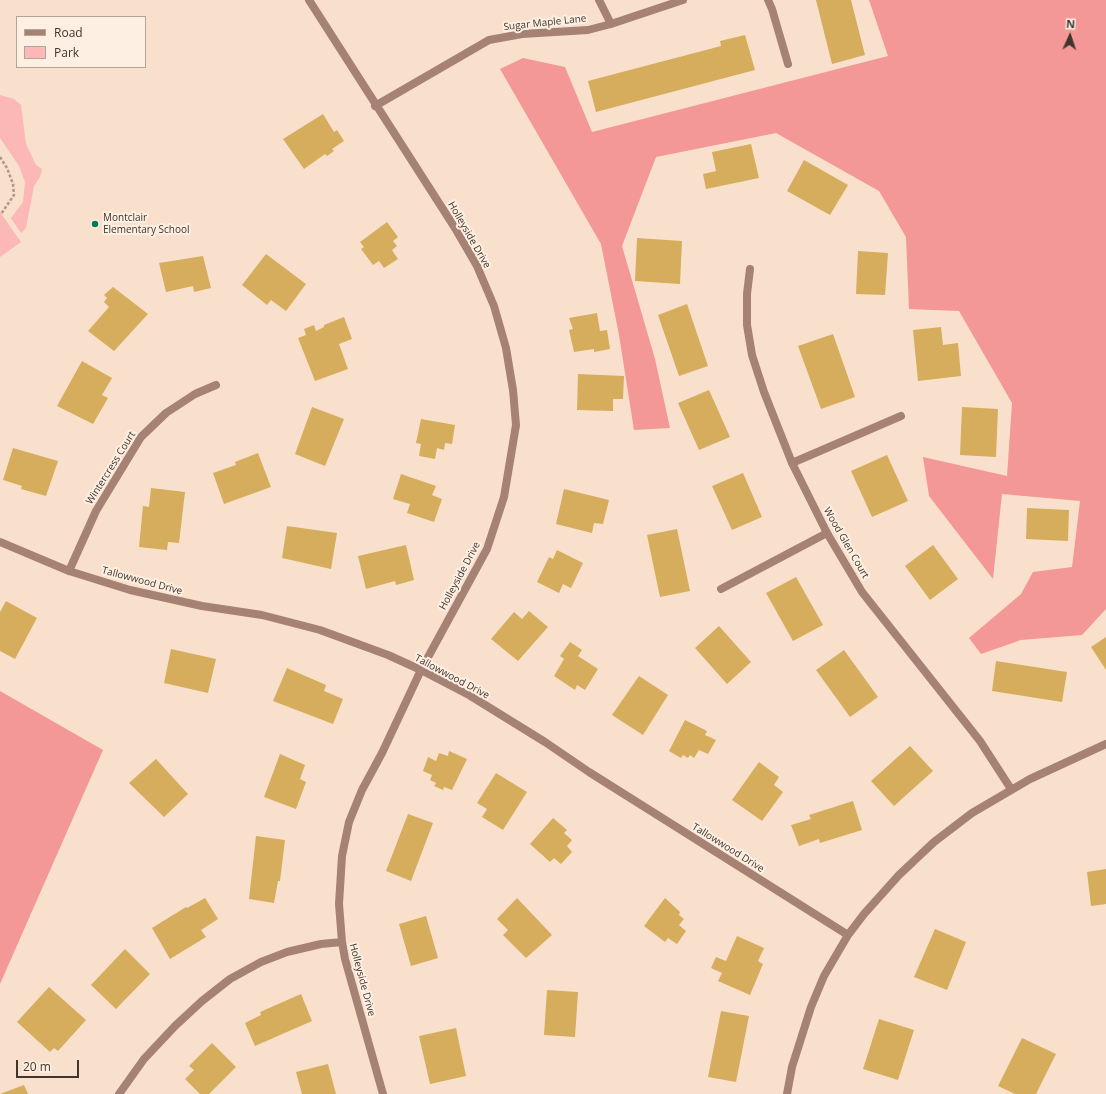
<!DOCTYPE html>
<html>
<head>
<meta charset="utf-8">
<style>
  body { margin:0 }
  #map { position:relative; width:1106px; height:1094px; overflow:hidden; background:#f9e0cc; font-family:"Open Sans",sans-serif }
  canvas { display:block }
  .legend { position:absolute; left:16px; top:16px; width:130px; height:52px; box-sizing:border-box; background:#feefe3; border:1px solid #b2a59a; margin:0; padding:5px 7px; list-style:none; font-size:12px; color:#3f352d }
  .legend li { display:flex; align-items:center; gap:8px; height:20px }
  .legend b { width:20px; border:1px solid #b2a59a }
  .north { position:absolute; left:1050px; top:16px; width:40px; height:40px; -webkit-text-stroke:3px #feefe3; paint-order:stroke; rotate:3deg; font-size:11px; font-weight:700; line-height:16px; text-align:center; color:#3f352d }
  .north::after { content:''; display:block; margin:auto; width:14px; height:18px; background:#3f352d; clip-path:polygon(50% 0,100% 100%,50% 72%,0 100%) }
  .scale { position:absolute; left:16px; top:1060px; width:63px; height:18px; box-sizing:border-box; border:2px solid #3f352d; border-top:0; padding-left:5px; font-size:12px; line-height:14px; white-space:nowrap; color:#3f352d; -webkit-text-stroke:3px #feefe3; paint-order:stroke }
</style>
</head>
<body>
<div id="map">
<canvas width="1106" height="1094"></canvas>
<ul class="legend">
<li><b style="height:5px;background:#a68274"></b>Road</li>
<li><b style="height:11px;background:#fbb8b6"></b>Park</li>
</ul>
<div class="north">N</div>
<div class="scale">20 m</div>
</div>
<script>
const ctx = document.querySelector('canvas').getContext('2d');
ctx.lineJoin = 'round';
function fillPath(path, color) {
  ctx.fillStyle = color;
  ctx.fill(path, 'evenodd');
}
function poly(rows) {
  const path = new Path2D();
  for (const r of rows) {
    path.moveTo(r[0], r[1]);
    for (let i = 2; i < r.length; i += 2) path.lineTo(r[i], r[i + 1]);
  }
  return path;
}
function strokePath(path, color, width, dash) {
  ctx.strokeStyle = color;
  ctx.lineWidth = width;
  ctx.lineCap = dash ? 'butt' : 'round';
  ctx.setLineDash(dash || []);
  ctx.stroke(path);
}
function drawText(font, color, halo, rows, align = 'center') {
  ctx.font = font + ' "Open Sans",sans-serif';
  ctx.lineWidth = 4;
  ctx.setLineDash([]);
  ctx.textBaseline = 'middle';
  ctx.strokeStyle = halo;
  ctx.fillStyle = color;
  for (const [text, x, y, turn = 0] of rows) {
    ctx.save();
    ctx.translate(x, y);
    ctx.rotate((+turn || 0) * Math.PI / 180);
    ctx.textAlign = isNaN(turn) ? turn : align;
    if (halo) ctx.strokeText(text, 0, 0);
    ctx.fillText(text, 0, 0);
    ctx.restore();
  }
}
fillPath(poly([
  [0,95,14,99,21,105,26,144,36,165,42,169,40,177,34,186,26,228,21,233,11,218,23,202,25,182,19,166,0,138],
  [0,212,21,242,0,257]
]), '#fbb8b6');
fillPath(poly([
  [869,0,1106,0,1106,609,1082,635,1021,640,981,654,969,638,1021,594,1033,572,1072,567,1080,501,1002,494,993,579,929,496,923,457,1007,476,1012,403,959,311,909,309,906,237,879,191,776,133,656,157,622,246,655,359,670,428,634,430,619,335,601,244,500,69,523,58,565,67,592,132,888,56],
  [0,691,103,750,0,984]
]), '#f39896');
fillPath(poly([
  [816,0,851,0,865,55,832,64],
  [745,35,755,70,596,112,588,81,721,46,720,41],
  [323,114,334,132,337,130,344,141,332,149,334,151,327,156,325,154,304,169,283,139],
  [751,144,759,178,706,189,703,174,716,171,712,152],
  [804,160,848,185,830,215,787,191],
  [387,222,398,237,393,241,397,246,392,250,398,259,384,268,379,261,373,265,361,249,364,247,360,242],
  [637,238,682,241,680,284,635,281],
  [858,251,888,253,885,295,856,294],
  [266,254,306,284,286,311,271,300,267,305,242,285],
  [203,256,211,288,194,292,193,286,166,292,159,263],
  [113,287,148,314,114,351,88,331,109,307,104,302,107,298,104,295],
  [687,304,708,366,679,376,658,315],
  [597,313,600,331,607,330,610,349,594,352,594,349,574,352,569,330,573,329,569,318],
  [344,317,352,339,339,344,348,369,315,381,298,338,306,335,304,329,314,325,316,331,324,327,324,325],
  [941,327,943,345,958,343,961,376,918,381,913,330],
  [833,334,855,397,821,409,798,346],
  [82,361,112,378,102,395,108,398,93,424,57,406],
  [578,374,624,376,623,399,613,399,613,411,577,410],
  [709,390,730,437,699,450,678,403],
  [312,407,344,419,325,466,295,454],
  [962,407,998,409,996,457,960,455],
  [421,419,455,425,452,444,445,443,444,450,437,448,435,459,419,456,421,444,416,443],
  [13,448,58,461,46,496,21,489,22,486,3,480],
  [258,453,271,487,224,504,213,473,236,465,235,462],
  [887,455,908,501,872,517,851,471],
  [743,473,762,517,732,530,712,486],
  [401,474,436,486,432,495,442,499,434,522,407,513,410,504,393,499],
  [151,488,185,492,179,543,168,542,167,550,139,547,143,506,149,507],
  [564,489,609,500,603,524,594,523,592,533,556,524],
  [1027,508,1069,510,1068,541,1026,539],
  [287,526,337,533,331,569,282,558],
  [677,529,690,591,660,597,647,535],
  [406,545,414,580,396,585,395,581,366,589,358,556],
  [933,545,958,579,930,600,905,566],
  [557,550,583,563,571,588,563,584,559,593,537,582,549,557,553,559],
  [796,577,823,625,793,641,766,593],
  [6,601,37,618,15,659,0,651,0,612],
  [529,611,548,627,518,661,491,639,514,612,522,619],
  [719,626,751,662,727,684,695,648],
  [1106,637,1106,670,1091,647],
  [570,642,582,650,578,656,598,669,585,690,577,685,575,690,554,676,564,659,560,656],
  [171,649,216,659,208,693,164,683],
  [844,650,878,697,850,717,816,670],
  [996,661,1067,672,1062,702,992,691],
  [287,668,326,685,324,691,343,699,333,724,273,701],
  [639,676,668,695,643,735,612,715],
  [685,720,707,731,705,735,716,740,708,754,699,750,694,758,690,755,688,758,683,755,681,758,669,751],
  [910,746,933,771,894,806,871,781],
  [449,751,467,759,452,790,444,787,443,790,434,786,436,783,430,780,432,775,423,771,428,757,436,761,439,753,448,756],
  [280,754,305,765,300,779,306,782,296,809,264,797],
  [156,759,188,794,164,817,129,783],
  [759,762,779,777,774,785,783,792,762,821,732,800],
  [496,773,527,792,503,830,482,817,487,809,477,803],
  [853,801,862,830,820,843,819,839,799,846,791,825,811,819,809,815],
  [408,814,433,823,411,881,386,871],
  [553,818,567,830,564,833,572,840,567,846,572,852,561,864,554,858,550,862,530,844],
  [256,836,285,840,280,881,278,881,274,903,249,899],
  [1106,869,1106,904,1091,906,1087,872],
  [205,898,218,919,201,930,206,937,170,959,152,928,186,907,187,908],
  [517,898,552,935,526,958,503,935,508,930,497,919],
  [665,898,680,912,679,915,684,919,679,925,686,931,677,944,668,938,665,942,644,926],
  [426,916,438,958,411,966,399,924],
  [935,929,966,942,947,990,914,977],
  [737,936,764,948,758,961,763,964,750,995,718,981,722,973,711,968,716,957,726,961],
  [125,949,150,974,116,1009,91,985],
  [49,987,86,1020,58,1051,54,1048,50,1052,17,1022],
  [547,990,578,992,575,1037,544,1035],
  [301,994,312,1021,255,1046,245,1023,261,1015,260,1012],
  [721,1011,749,1016,736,1082,708,1077],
  [879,1019,914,1030,898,1080,863,1069],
  [456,1028,466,1076,430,1084,419,1036],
  [1022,1038,1056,1054,1036,1094,1015,1094,998,1086],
  [212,1043,236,1067,209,1094,200,1094,185,1079,194,1070,189,1066],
  [328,1064,336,1094,302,1094,296,1072],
  [24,1085,28,1094,0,1094]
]), '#d6ad5d');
strokePath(poly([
  [0,157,7,168,13,184,14,195,1,214]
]), '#ab998a', 2.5, [3, 2]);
strokePath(poly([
  [792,463,901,416],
  [721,589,827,533]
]), '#a68274', 8);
strokePath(poly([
  [309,0,455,228,477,266,494,306,506,348,513,390,516,425,504,497,487,549,421,670,382,753,362,790,349,822,342,856,339,904,342,942,345,959,383,1094],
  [599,0,611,24],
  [768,0,772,9,788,64],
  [375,106,489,40,522,34,588,30,611,24,683,0],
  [750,269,747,294,747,325,752,355,764,392,792,463,827,533,862,592,980,741,1011,789],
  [0,542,69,571,130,590,202,606,262,615,320,630,388,655,421,670,469,695,545,742,589,772,848,935],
  [69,571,96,511,141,437,166,413,195,394,216,385],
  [119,1094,144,1059,175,1026,202,1001,230,979,261,962,287,952,321,944,342,942],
  [787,1094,792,1067,811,1007,824,976,848,935,864,914,899,875,934,842,972,813,1030,779,1106,744]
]), '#a68274', 8);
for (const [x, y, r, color] of [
  [95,224,4,"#037a57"]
]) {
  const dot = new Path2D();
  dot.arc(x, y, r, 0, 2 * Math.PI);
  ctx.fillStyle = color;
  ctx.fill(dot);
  strokePath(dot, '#feefe3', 1.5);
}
drawText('10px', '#3f352d', '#feefe3', [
  ["Sugar Maple Lane",545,23,-6],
  ["Holleyside Drive",469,235,60],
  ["Wintercress Court",111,468,-58],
  ["Wood Glen Court",846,543,60],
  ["Holleyside Drive",460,576,-62],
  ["Tallowwood Drive",142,581,15],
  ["Tallowwood Drive",452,677,28],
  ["Tallowwood Drive",728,848,32],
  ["Holleyside Drive",362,980,75]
]);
drawText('10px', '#3f352d', '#feefe3', [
  ["Montclair",103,218],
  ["Elementary School",103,230]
], 'left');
</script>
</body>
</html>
